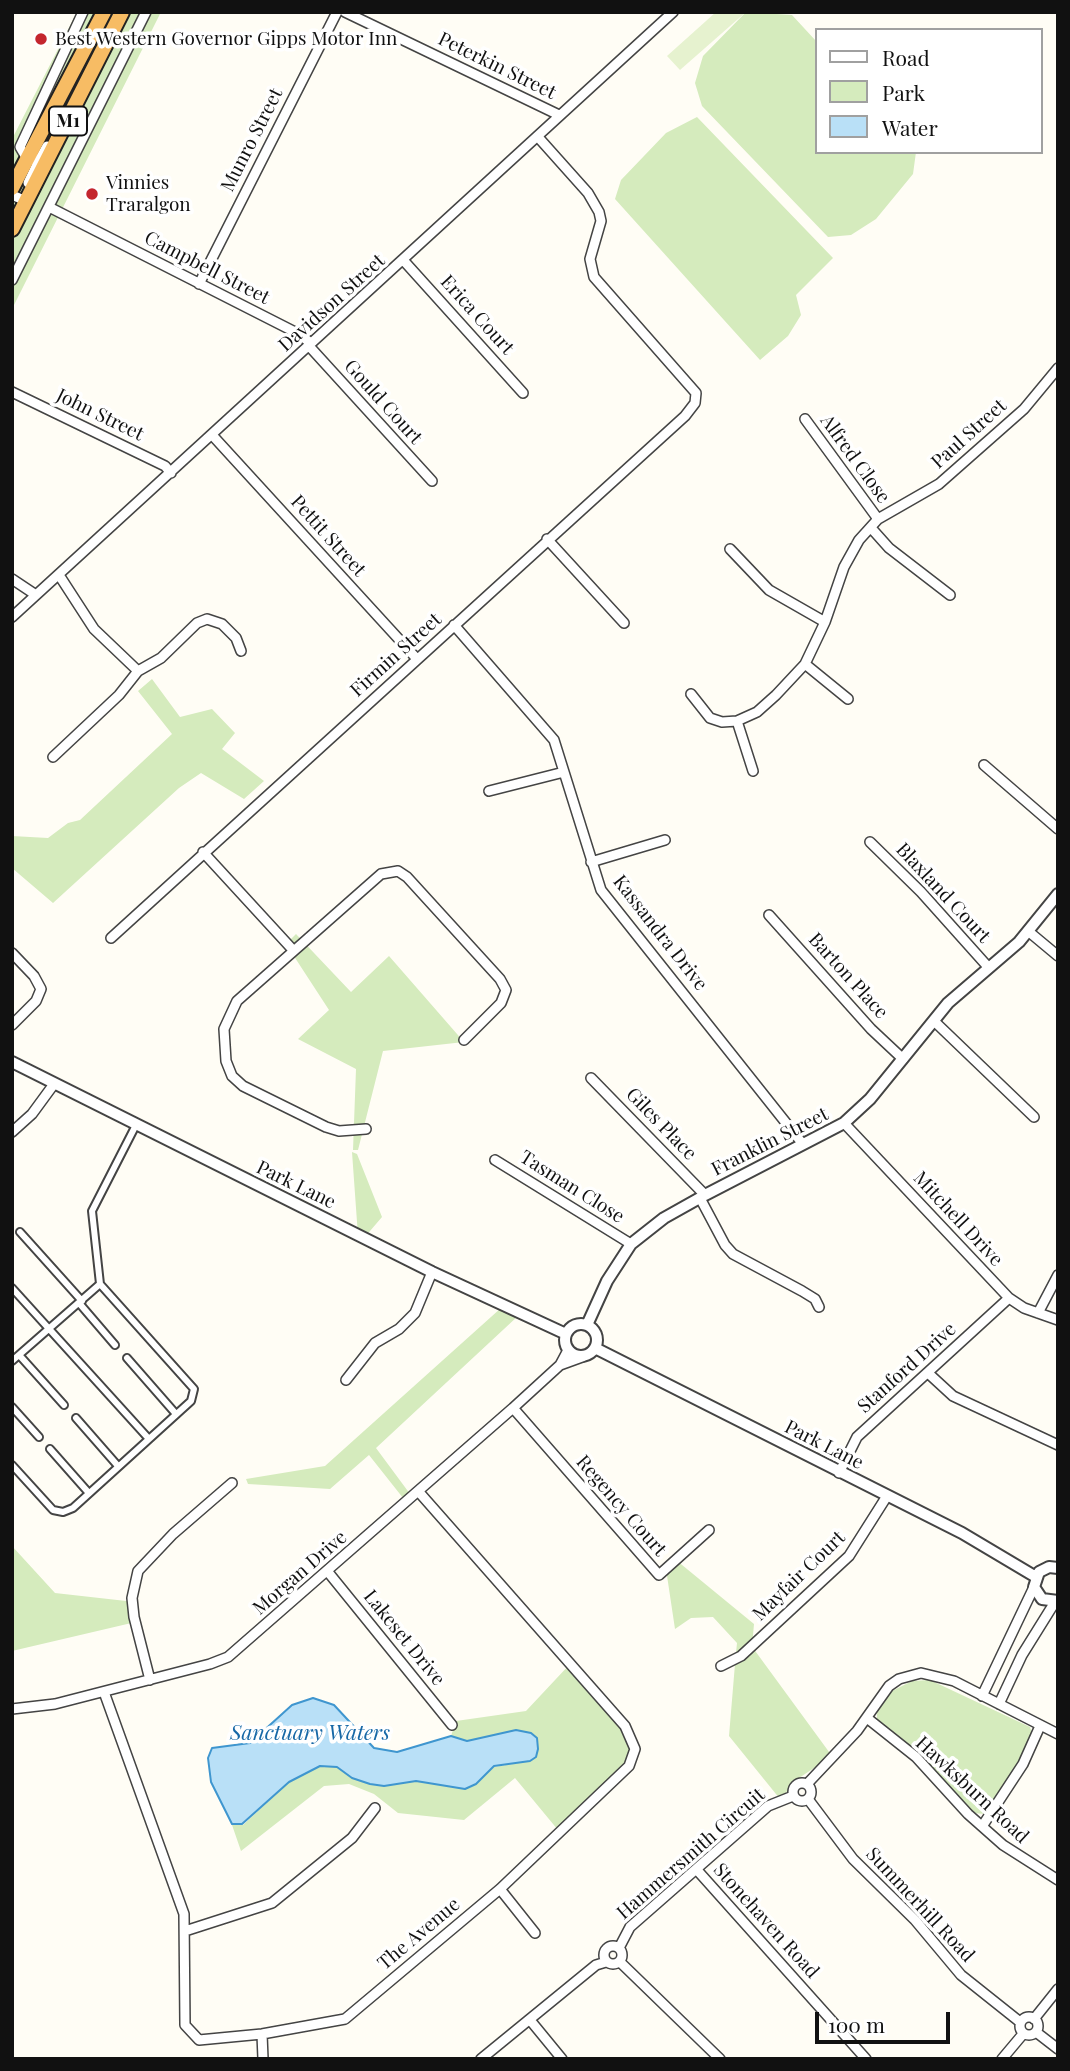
<!DOCTYPE html>
<html>
<head>
<meta charset="utf-8">
<style>
  body { margin:0 }
  #map { position:relative; width:1070px; height:2071px; overflow:hidden; background:#fffdf5; font-family:"Playfair Display",serif }
  canvas { display:block }
  .frame { position:absolute; inset:0; border:14px solid #111; pointer-events:none }
  .legend { position:absolute; left:815px; top:28px; width:228px; height:126px; box-sizing:border-box; background:#fff; border:2px solid #a0a0a0; margin:0; padding:9px 12px; list-style:none; font-size:21px; color:#111 }
  .legend li { display:flex; align-items:center; gap:14px; height:35px }
  .legend b { width:35px; border:2px solid #a0a0a0 }
  .scale { position:absolute; left:815px; top:2012px; width:135px; height:32px; box-sizing:border-box; border:4px solid #111; border-top:0; padding-left:9px; font-size:21px; line-height:24px; white-space:nowrap; color:#111; -webkit-text-stroke:5px #fff; paint-order:stroke }
</style>
</head>
<body>
<div id="map">
<canvas width="1070" height="2071"></canvas>
<div class="frame"></div>
<ul class="legend">
<li><b style="height:9px;background:#fff"></b>Road</li>
<li><b style="height:19px;background:#d5ebbd"></b>Park</li>
<li><b style="height:19px;background:#b9e0f7"></b>Water</li>
</ul>
<div class="scale">100 m</div>
</div>
<script>
const ctx = document.querySelector('canvas').getContext('2d');
ctx.lineJoin = 'round';
function fillPath(path, color) {
  ctx.fillStyle = color;
  ctx.fill(path, 'evenodd');
}
function poly(rows) {
  const path = new Path2D();
  for (const r of rows) {
    if (r.length === 3) {
      path.moveTo(r[0] + r[2], r[1]);
      path.arc(r[0], r[1], r[2], 0, 2 * Math.PI);
      continue;
    }
    path.moveTo(r[0], r[1]);
    for (let i = 2; i < r.length; i += 2) path.lineTo(r[i], r[i + 1]);
  }
  return path;
}
function strokePath(path, color, width, dash) {
  ctx.strokeStyle = color;
  ctx.lineWidth = width;
  ctx.lineCap = dash ? 'butt' : 'round';
  ctx.setLineDash(dash || []);
  ctx.stroke(path);
}
function drawText(font, color, halo, rows, align = 'center') {
  ctx.font = font + ' "Playfair Display",serif';
  ctx.lineWidth = 7;
  ctx.setLineDash([]);
  ctx.textBaseline = 'middle';
  ctx.strokeStyle = halo;
  ctx.fillStyle = color;
  for (const [text, x, y, turn = 0] of rows) {
    ctx.save();
    ctx.translate(x, y);
    ctx.rotate((+turn || 0) * Math.PI / 180);
    ctx.textAlign = isNaN(turn) ? turn : align;
    if (halo) ctx.strokeText(text, 0, 0);
    ctx.fillText(text, 0, 0);
    ctx.restore();
  }
}
fillPath(poly([
  [77,12,161,12,12,309,12,139],
  [746,12,792,15,816,41,816,152,916,152,913,174,876,219,851,235,828,237,702,106,695,83,703,56],
  [697,117,833,258,796,295,801,315,788,336,760,360,615,199,621,180,666,133],
  [152,679,180,717,212,709,235,733,222,749,264,781,244,799,201,773,179,788,53,903,12,868,12,836,48,838,68,823,80,820,172,734,138,691],
  [296,934,351,992,389,956,464,1042,383,1051,358,1150,353,1150,356,1069,298,1039,329,1010,286,944],
  [352,1152,357,1154,382,1217,364,1238,358,1236],
  [501,1308,518,1316,376,1448,413,1498,407,1503,369,1455,330,1489,248,1484,246,1479,325,1466],
  [12,1546,55,1593,135,1602,140,1621,12,1651],
  [676,1560,754,1624,752,1647,735,1663,737,1643,713,1617,691,1618,675,1629,666,1569],
  [753,1648,832,1756,799,1778,780,1799,729,1736,735,1664],
  [570,1664,625,1726,635,1749,629,1766,558,1830,515,1778,464,1820,398,1813,374,1794,349,1784,324,1786,241,1851,232,1825,243,1825,289,1782,320,1766,337,1767,370,1784,416,1781,466,1789,494,1767,530,1761,538,1749,531,1733,516,1730,467,1741,451,1736,456,1721,526,1711],
  [930,1680,1030,1727,1032,1733,1018,1767,986,1814,972,1813,882,1727,877,1719,877,1712,892,1691,912,1681]
]), '#d5ebbd');
fillPath(poly([
  [716,12,746,12,680,70,667,56]
]), '#e6f2cf');
const water = poly([
  [313,1698,334,1705,374,1748,397,1752,451,1736,467,1741,516,1730,531,1733,537,1738,538,1749,536,1757,530,1761,494,1766,476,1784,465,1789,416,1781,384,1786,370,1784,352,1778,337,1767,320,1766,289,1782,242,1824,232,1824,211,1782,208,1758,212,1748,250,1743,292,1705,313,1698]
]);
fillPath(water, '#b9e0f7');
strokePath(water, '#3f96cf', 2);
const pedestrian = poly([
  [20,1232,82,1301],
  [12,1288,149,1439],
  [79,1303,115,1345],
  [20,1356,64,1405],
  [127,1358,176,1414],
  [12,1361,100,1284,92,1211,136,1125],
  [12,1407,39,1437],
  [76,1418,118,1466],
  [50,1449,88,1492],
  [12,1465,53,1510,63,1512,73,1508,191,1401,194,1389,100,1284]
]);
const minor = poly([
  [345,12,559,115],
  [47,146,39,160,27,159,20,147,83,12],
  [28,183,39,160],
  [12,195,26,201],
  [49,207,297,333,311,343],
  [404,261,523,393],
  [12,280,146,12],
  [199,284,337,12],
  [309,346,432,481],
  [12,392,165,466,171,473],
  [805,419,878,519],
  [213,436,417,659],
  [872,529,889,548,950,595],
  [547,539,624,623],
  [730,549,769,590,825,622],
  [59,575,94,629,138,671],
  [12,579,36,595],
  [12,617,673,12],
  [454,625,554,740,601,890,802,1143],
  [805,664,848,699],
  [691,694,710,718,722,722,737,721,757,712,776,695,805,664,825,622,844,567,859,540,878,519,939,484,1024,409,1058,368],
  [737,721,753,771],
  [53,757,119,695,138,671,161,658,197,623,207,619,222,624,236,638,241,651],
  [984,765,1058,829],
  [489,791,564,772],
  [870,842,921,892,989,968],
  [203,852,293,950],
  [591,862,665,840],
  [769,915,871,1029,903,1059],
  [1028,931,1058,956],
  [111,938,685,416,695,403,696,393,594,277,590,259,601,221,599,212,588,193,538,137],
  [12,953,34,976,41,989,36,1001,12,1025],
  [934,1021,1034,1117],
  [591,1078,705,1195],
  [844,1123,1009,1298,1024,1308,1058,1320],
  [366,1129,339,1131,326,1127,243,1086,232,1076,226,1061,224,1029,237,1001,381,874,398,871,407,877,500,979,506,990,501,1003,464,1040],
  [12,1132,32,1114,54,1084],
  [495,1160,631,1244],
  [700,1198,725,1245,733,1254,802,1291,815,1299,819,1307],
  [1038,1313,1058,1275],
  [560,1365,582,1357],
  [928,1373,953,1396,1058,1445],
  [346,1380,375,1343,399,1329,415,1313,432,1272],
  [513,1408,659,1575,709,1530],
  [839,1473,857,1437,1009,1298],
  [328,1572,452,1725],
  [721,1666,741,1656,849,1556,887,1496],
  [150,1680,134,1617,132,1598,138,1571,173,1534,232,1483],
  [104,1692,184,1914,185,2025,199,2040,262,2034,345,2019,500,1889,629,1766,635,1749,625,1726,418,1491],
  [982,1696,1034,1587],
  [999,1704,1022,1655,1055,1602],
  [12,1709,55,1704,210,1664,228,1657,513,1408,560,1365,568,1350],
  [867,1718,916,1757,968,1814,1003,1845,1058,1880],
  [802,1792,9],
  [807,1784,857,1731,889,1686,899,1679,921,1673,954,1681,1058,1734],
  [808,1799,853,1859,915,1920,961,1975,1020,2022],
  [983,1825,1023,1764,1040,1726],
  [697,1870,866,2059],
  [500,1889,535,1933],
  [185,1931,272,1903,352,1838,375,1808],
  [613,1955,9],
  [619,1948,630,1927,768,1806,793,1796],
  [620,1962,720,2059],
  [1029,2026,9],
  [1034,2019,1058,1989],
  [530,2020,562,2059],
  [1036,2032,1058,2049],
  [262,2034,263,2059],
  [481,2059,596,1965,606,1962],
  [1002,2059,1023,2034]
]);
const tertiary = poly([
  [12,1062,432,1272,566,1334],
  [581,1340,16],
  [587,1325,607,1281,631,1244,664,1218,705,1195,844,1123,870,1099,948,1003,1019,942,1058,894],
  [595,1348,962,1533,1036,1577],
  [1058,1568,1049,1567,1039,1572,1034,1587,1042,1599,1058,1601]
]);
const trunk = poly([
  [12,188,104,12],
  [12,229,122,12]
]);
strokePath(pedestrian, '#444', 10);
strokePath(minor, '#444', 12);
strokePath(tertiary, '#444', 14);
strokePath(trunk, '#222', 18);
strokePath(pedestrian, '#fff', 6);
strokePath(minor, '#fff', 9);
strokePath(tertiary, '#fff', 10);
strokePath(trunk, '#f7bc64', 14);
for (const [x, y, r, color] of [
  [41,39,7,"#c4262e"],
  [92,194,7,"#c4262e"]
]) {
  const dot = new Path2D();
  dot.arc(x, y, r, 0, 2 * Math.PI);
  ctx.fillStyle = color;
  ctx.fill(dot);
  strokePath(dot, '#fff', 2.5);
}
for (const [x, y, w] of [
  [68,121,38]
]) {
  const box = new Path2D();
  box.roundRect(x - w / 2, y - 14.5, w, 29, 5);
  ctx.fillStyle = '#fff';
  ctx.fill(box);
  strokePath(box, '#111', 2);
}
drawText('bold 18px', '#111', null, [
  ["M1",68,121]
]);
drawText('19px', '#111', '#fff', [
  ["Best Western Governor Gipps Motor Inn",55,39],
  ["Vinnies",106,183],
  ["Traralgon",106,205]
], 'left');
drawText('19px', '#111', '#fff', [
  ["Peterkin Street",497,66,26],
  ["Munro Street",252,140,-63],
  ["Campbell Street",207,268,27],
  ["Davidson Street",332,303,-42],
  ["Erica Court",477,315,48],
  ["Gould Court",383,402,48],
  ["John Street",100,415,26],
  ["Paul Street",969,434,-42],
  ["Alfred Close",855,459,54],
  ["Pettit Street",328,536,48],
  ["Firmin Street",396,655,-42],
  ["Blaxland Court",943,893,47],
  ["Kassandra Drive",660,933,52],
  ["Barton Place",848,976,48],
  ["Giles Place",661,1124,46],
  ["Franklin Street",770,1142,-27],
  ["Park Lane",296,1185,26],
  ["Tasman Close",572,1187,32],
  ["Mitchell Drive",958,1219,47],
  ["Stanford Drive",907,1368,-42],
  ["Park Lane",824,1445,27],
  ["Regency Court",621,1506,49],
  ["Morgan Drive",300,1573,-41],
  ["Mayfair Court",799,1576,-44],
  ["Lakeset Drive",404,1638,51],
  ["Hawksburn Road",972,1790,43],
  ["Hammersmith Circuit",691,1854,-41],
  ["Summerhill Road",920,1905,47],
  ["Stonehaven Road",766,1921,48],
  ["The Avenue",419,1934,-40]
]);
drawText('italic 21px', '#1768a6', '#fff', [
  ["Sanctuary Waters",310,1733]
]);
</script>
</body>
</html>
